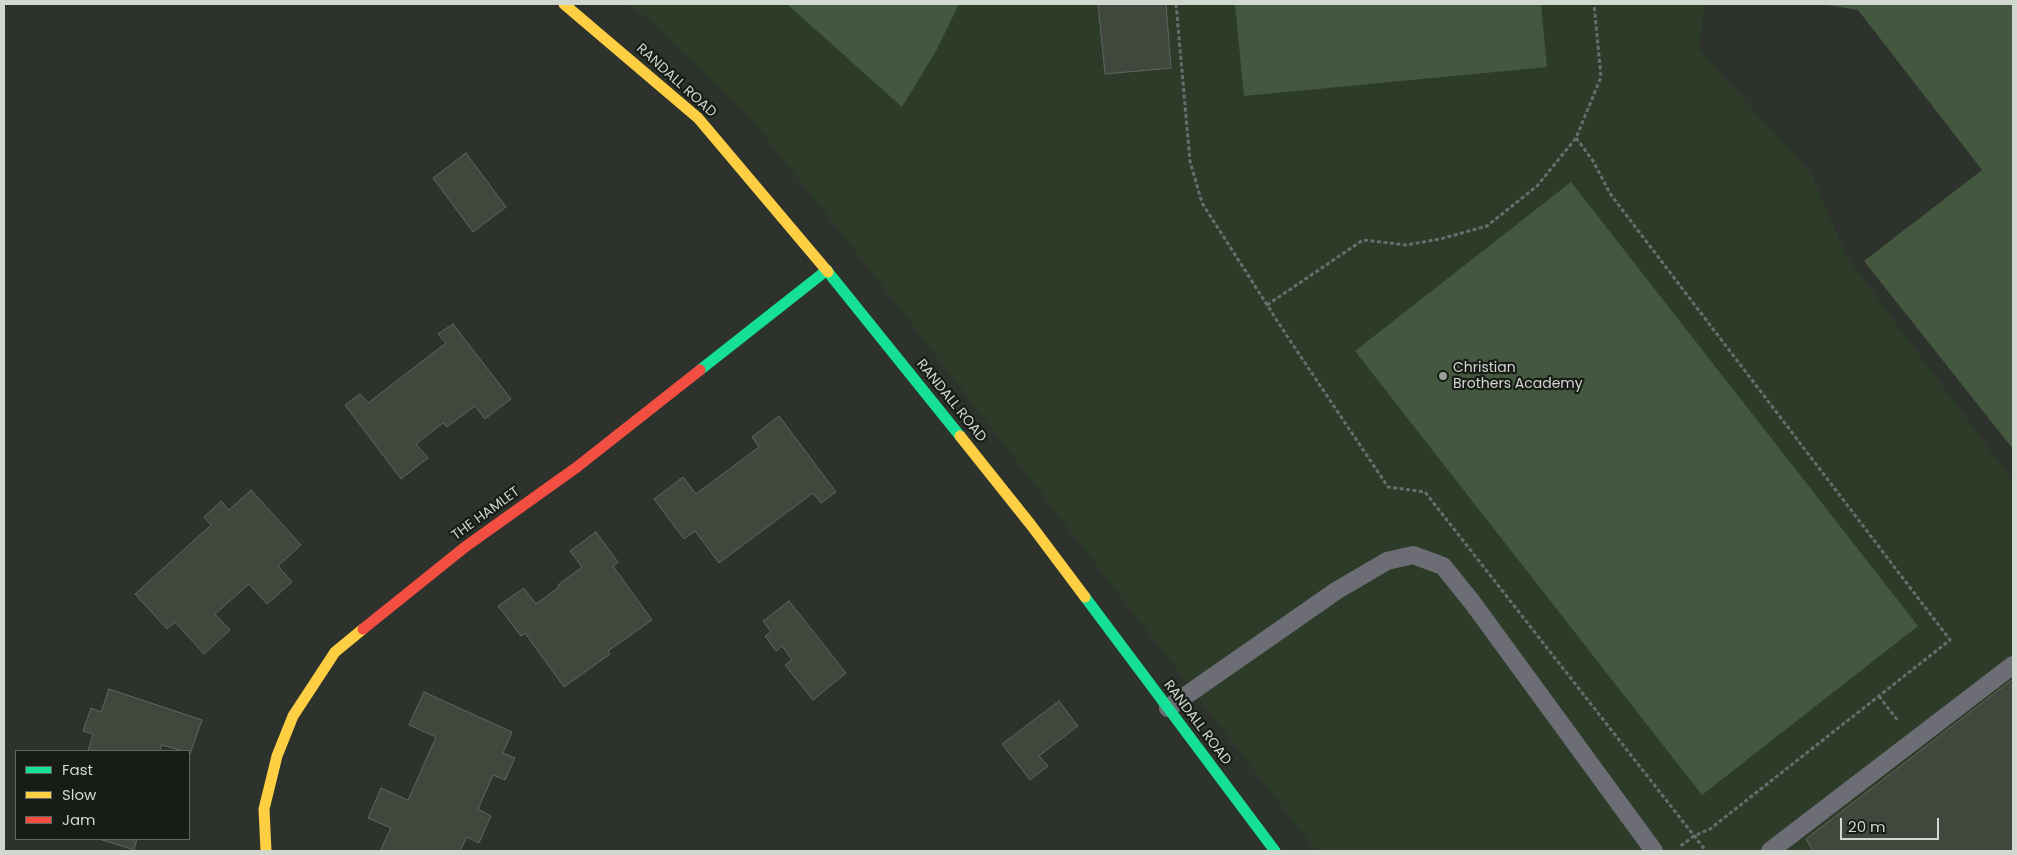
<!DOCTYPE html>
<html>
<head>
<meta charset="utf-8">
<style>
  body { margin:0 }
  #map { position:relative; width:2017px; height:855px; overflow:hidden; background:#2d322c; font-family:Poppins,sans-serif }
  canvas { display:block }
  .frame { position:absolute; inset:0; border:5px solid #d0d8cf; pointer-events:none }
  .legend { position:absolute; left:15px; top:750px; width:175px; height:90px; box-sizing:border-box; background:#171c16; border:1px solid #616760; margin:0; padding:6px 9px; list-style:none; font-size:15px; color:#d0d8cf }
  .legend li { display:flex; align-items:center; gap:10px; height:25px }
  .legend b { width:25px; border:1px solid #616760 }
  .scale { position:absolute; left:1840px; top:818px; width:99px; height:22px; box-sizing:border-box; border:2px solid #d0d8cf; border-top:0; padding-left:6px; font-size:15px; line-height:18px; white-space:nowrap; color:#d0d8cf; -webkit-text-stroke:4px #171c16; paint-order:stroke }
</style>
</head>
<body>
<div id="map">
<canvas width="2017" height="855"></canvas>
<div class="frame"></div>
<ul class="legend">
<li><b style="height:6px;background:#16e098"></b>Fast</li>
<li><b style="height:6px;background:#ffcf43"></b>Slow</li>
<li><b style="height:6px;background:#f24e42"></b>Jam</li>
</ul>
<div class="scale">20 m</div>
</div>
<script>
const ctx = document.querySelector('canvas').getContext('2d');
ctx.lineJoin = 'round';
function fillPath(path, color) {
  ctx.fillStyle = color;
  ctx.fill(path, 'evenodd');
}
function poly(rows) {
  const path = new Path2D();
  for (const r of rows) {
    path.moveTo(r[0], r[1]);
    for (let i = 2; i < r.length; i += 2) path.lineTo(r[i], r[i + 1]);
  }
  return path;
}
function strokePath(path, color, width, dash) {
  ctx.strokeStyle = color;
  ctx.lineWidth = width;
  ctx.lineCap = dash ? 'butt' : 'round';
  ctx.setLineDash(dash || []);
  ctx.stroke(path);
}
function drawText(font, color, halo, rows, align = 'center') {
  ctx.font = font + ' Poppins,sans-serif';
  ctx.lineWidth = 4.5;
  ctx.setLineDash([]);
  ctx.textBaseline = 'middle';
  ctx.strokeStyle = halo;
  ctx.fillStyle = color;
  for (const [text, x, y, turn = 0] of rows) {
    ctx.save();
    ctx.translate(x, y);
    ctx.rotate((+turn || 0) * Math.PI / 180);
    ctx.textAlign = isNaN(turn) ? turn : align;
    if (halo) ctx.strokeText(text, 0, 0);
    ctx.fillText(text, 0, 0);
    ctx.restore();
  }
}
fillPath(poly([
  [628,4,1705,4,1699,50,1811,173,1847,257,2013,481,2013,851,1316,851,870,270,748,115,651,21]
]), '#2d3c29');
fillPath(poly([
  [787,4,959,4,936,51,902,107],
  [1235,4,1541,4,1547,67,1244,96],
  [1821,4,2013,4,2013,449,1864,261,1982,170,1858,10],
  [1571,182,1918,626,1702,795,1355,351]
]), '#445840');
const building = poly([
  [1098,4,1166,4,1171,68,1105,74,1098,4],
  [466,153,506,207,473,232,433,178,466,153],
  [453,324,511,399,485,419,475,406,447,427,443,423,416,444,428,458,401,479,345,405,360,394,368,403,446,343,438,334,453,324],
  [779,416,836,492,821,503,813,493,719,563,695,531,684,539,654,499,683,477,696,494,759,447,752,437,779,416],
  [251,490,301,545,278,566,292,582,267,604,249,584,215,614,230,630,204,654,175,622,167,629,135,594,211,525,204,517,221,501,229,510,251,490],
  [596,532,618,562,613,566,652,620,608,651,610,654,564,687,525,633,521,636,498,606,524,588,536,604,559,587,558,585,582,567,570,551,596,532],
  [789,601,846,673,813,700,785,665,792,660,782,646,776,651,765,636,771,632,763,621,789,601],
  [2013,679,2013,851,1813,851,1806,839,2013,679],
  [109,689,202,720,190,754,189,751,183,751,162,745,160,751,88,751,93,734,83,731,91,708,101,712,109,689],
  [424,692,512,732,503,753,515,758,505,780,493,775,478,809,491,816,479,843,467,837,460,851,380,851,391,828,368,818,381,788,408,800,436,737,409,725,424,692],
  [1059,701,1078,726,1039,756,1048,766,1030,780,1002,744,1059,701],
  [99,839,137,839,134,850,99,839]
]);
fillPath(building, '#40483e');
strokePath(building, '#616560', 1);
strokePath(poly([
  [1176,4,1190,161,1202,203,1285,333,1388,487,1425,492,1706,851],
  [1576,138,1593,161,1611,195,1950,640,1710,829,1694,836,1679,847],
  [1267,305,1363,240,1406,245,1440,239,1487,226,1537,186,1576,138,1601,77,1594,4],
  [1879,696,1898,721]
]), '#6a6c6e', 3, [4, 2.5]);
strokePath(poly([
  [1168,708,1336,591,1387,561,1413,555,1443,566,1472,602,1654,851],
  [1770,851,2013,665]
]), '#6d6d75', 18);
strokePath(poly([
  [828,272,960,436],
  [700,370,827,270],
  [1085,597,1275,851]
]), '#16e098', 11);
strokePath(poly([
  [564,4,698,118,828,272],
  [960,436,1031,525,1085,597],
  [266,851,264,809,277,756,293,716,335,652,363,629]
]), '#ffcf43', 11);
strokePath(poly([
  [363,629,465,547,577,467,700,370]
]), '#f24e42', 11);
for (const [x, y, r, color] of [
  [1443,376,5,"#979e96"]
]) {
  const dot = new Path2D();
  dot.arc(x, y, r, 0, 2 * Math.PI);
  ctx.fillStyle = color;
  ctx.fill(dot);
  strokePath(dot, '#171c16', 2);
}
drawText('14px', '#d0d8cf', '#171c16', [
  ["RANDALL ROAD",676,81,42],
  ["RANDALL ROAD",951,401,51],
  ["THE HAMLET",486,514,-36],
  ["RANDALL ROAD",1197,723,53]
]);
drawText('14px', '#d0d8cf', '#171c16', [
  ["Christian",1453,368],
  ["Brothers Academy",1453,384]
], 'left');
</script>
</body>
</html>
